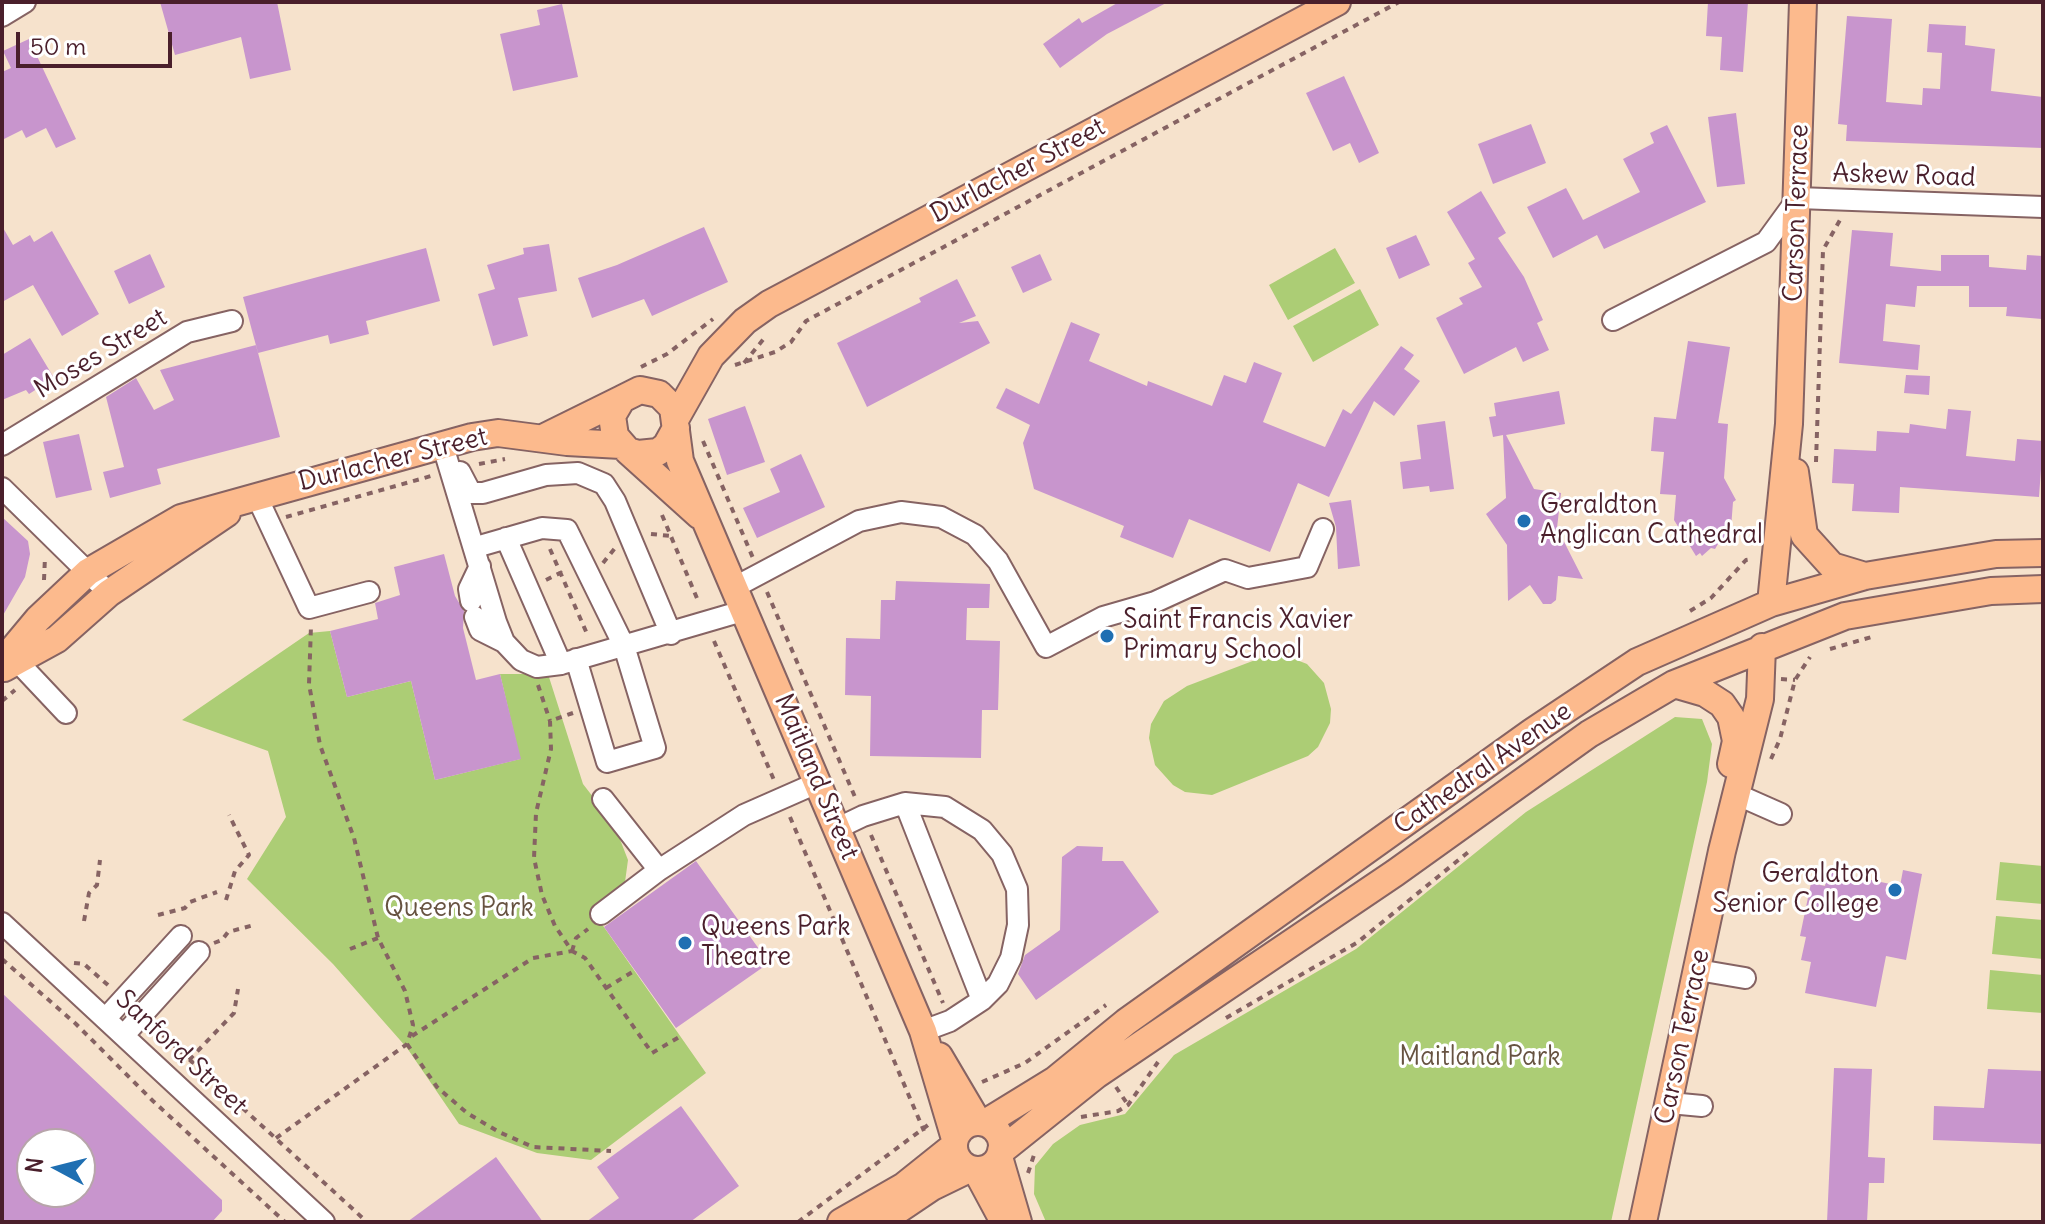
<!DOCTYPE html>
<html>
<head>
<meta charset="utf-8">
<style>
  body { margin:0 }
  #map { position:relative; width:2045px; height:1224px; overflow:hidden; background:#f6e2cc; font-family:Delius,sans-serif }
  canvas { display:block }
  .frame { position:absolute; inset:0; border:4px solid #4a1f2b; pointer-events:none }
  .north { position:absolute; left:16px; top:1128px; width:80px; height:80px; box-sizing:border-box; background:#fff; border:2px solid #b7a5aa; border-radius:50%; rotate:277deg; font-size:22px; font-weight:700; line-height:32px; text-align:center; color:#4a1f2b }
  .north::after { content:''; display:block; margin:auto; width:28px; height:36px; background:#1f6fb2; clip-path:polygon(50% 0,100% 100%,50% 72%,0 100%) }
  .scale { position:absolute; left:16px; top:32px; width:156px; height:36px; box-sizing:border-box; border:4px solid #4a1f2b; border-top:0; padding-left:10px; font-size:24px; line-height:28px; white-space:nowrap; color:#4a1f2b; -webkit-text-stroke:6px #fff; paint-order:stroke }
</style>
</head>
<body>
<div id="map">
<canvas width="2045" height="1224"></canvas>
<div class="frame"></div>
<div class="north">N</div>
<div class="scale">50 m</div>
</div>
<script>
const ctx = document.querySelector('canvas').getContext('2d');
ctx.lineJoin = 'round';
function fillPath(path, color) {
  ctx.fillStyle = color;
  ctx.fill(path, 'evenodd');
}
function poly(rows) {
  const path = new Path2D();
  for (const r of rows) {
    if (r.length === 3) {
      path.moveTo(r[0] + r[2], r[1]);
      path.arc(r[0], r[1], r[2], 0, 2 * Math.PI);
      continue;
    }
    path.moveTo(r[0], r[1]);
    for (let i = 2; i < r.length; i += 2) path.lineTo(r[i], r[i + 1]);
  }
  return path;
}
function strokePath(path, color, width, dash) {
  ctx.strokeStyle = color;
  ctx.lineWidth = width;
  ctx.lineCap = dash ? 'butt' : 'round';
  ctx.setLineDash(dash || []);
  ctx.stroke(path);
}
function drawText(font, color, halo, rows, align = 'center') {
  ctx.font = font + ' Delius,sans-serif';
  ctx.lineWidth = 6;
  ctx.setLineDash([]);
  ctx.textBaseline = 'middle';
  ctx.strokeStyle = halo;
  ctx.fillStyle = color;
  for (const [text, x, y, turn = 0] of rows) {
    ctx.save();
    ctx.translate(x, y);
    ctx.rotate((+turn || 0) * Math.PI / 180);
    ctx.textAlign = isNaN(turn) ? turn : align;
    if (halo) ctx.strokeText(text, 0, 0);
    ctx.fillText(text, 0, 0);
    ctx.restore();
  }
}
fillPath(poly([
  [1335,248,1355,283,1288,320,1269,285],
  [1360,289,1379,325,1313,362,1293,326],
  [330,631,347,697,411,681,435,780,520,759,500,674,548,674,583,784,614,824,628,860,625,882,592,910,706,1073,591,1160,537,1153,459,1124,407,1048,333,964,247,879,286,817,268,751,182,720,309,633],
  [1271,654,1284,655,1307,664,1324,683,1331,709,1330,723,1318,747,1308,756,1212,795,1185,792,1173,785,1155,765,1149,738,1151,724,1164,701,1187,686],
  [1675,717,1702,719,1712,744,1707,782,1611,1222,1046,1222,1034,1194,1035,1166,1053,1144,1080,1125,1125,1114,1174,1055,1356,949,1526,812],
  [2000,862,2043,866,2043,904,1996,900],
  [1996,916,2043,920,2043,959,1992,954],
  [1990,970,2043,975,2043,1013,1987,1009]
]), '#accd75');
fillPath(poly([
  [160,2,277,2,291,70,250,79,241,37,175,55],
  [1119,2,1168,2,1107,34,1060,68,1043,44,1079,18,1082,23],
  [1708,2,1748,2,1743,72,1720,70,1722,37,1706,36],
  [562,4,578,77,513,91,500,34,540,25,537,10],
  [1847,16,1892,19,1886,102,1922,105,1923,88,1940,89,1942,53,1927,52,1929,24,1966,26,1965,45,1995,49,1991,91,2043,97,2043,148,1846,141,1847,125,1838,124],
  [29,39,76,139,56,148,46,128,26,138,22,130,2,140,2,72,11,68,3,51],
  [1344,76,1379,153,1359,163,1350,143,1333,151,1306,93],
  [1736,113,1745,184,1717,187,1708,117],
  [1531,124,1546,163,1493,184,1478,144],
  [1667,125,1706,202,1604,249,1597,235,1553,258,1527,207,1566,188,1583,220,1640,192,1623,159,1654,143,1650,133],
  [1481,191,1506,233,1498,238,1524,277,1543,320,1537,323,1549,350,1523,362,1516,347,1464,374,1436,318,1463,304,1459,298,1482,287,1468,263,1475,259,1447,212],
  [2,226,13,245,30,235,34,242,52,231,99,314,62,336,33,285,2,302],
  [704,227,728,282,652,316,644,299,592,318,578,278,617,265],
  [1852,230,1893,233,1890,266,1941,271,1941,255,1989,255,1989,267,2026,270,2027,255,2043,256,2042,319,2006,316,2007,307,1969,307,1969,286,1917,286,1915,307,1886,304,1883,341,1920,345,1918,370,1839,363],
  [1416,235,1430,265,1399,279,1386,248],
  [549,244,557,291,518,298,528,336,493,346,478,294,495,289,487,265,524,254,523,248],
  [426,248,440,301,366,321,369,334,330,344,328,335,258,353,243,297],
  [150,254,165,287,129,304,114,271],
  [1040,254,1052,280,1023,293,1011,267],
  [957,279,976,316,959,323,978,321,990,343,867,407,837,343,921,302,919,298],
  [1071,322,1100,334,1089,361,1147,386,1148,381,1212,406,1224,375,1246,383,1254,362,1282,373,1263,422,1325,447,1343,409,1351,414,1401,346,1414,355,1404,369,1420,381,1394,416,1374,401,1329,497,1298,483,1270,552,1189,519,1173,558,1120,537,1124,526,1034,489,1023,443,1030,425,996,408,1006,388,1039,404],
  [30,338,54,378,29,394,26,390,2,400,2,355],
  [1688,341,1730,347,1718,423,1728,424,1724,478,1736,500,1733,502,1731,528,1727,528,1725,540,1721,539,1715,549,1711,548,1702,556,1700,553,1696,556,1674,520,1676,495,1660,494,1664,452,1651,451,1654,417,1676,419],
  [256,345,280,437,157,469,161,484,110,498,103,472,124,467,106,397,136,378,154,410,174,400,160,370],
  [1906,375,1930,376,1929,395,1904,393],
  [1559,391,1565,424,1506,435,1534,489,1561,493,1557,528,1583,579,1558,576,1556,600,1551,604,1543,604,1530,585,1508,601,1507,545,1486,514,1506,498,1503,435,1493,437,1489,417,1496,416,1494,403],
  [745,406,765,462,727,475,708,419],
  [1948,409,1971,411,1966,456,2015,461,2017,439,2043,441,2039,497,1900,487,1899,513,1852,511,1854,484,1832,483,1834,449,1876,451,1877,431,1909,433,1910,424,1946,429],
  [1445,421,1454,489,1430,492,1429,486,1403,489,1400,462,1421,459,1417,425],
  [79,434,92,490,56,498,43,442],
  [801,454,825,507,757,538,743,508,780,492,770,469],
  [1351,500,1360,566,1338,569,1336,527,1329,503],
  [2,517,28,541,30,554,25,577,2,617],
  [444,554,455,596,464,611,463,628,476,680,500,674,521,759,435,780,411,681,347,697,330,631,378,619,375,603,400,595,394,567],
  [896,581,990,584,989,608,967,608,966,640,1000,641,998,710,982,710,981,758,870,756,871,696,845,695,846,638,880,639,881,600,895,600],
  [1077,846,1103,847,1102,861,1123,861,1159,912,1036,1000,1018,974,1025,955,1060,930,1062,857],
  [696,861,769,963,676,1028,604,927],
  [1903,870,1922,874,1906,960,1886,956,1876,1007,1805,993,1811,962,1801,960,1806,937,1800,936,1811,883,1825,886,1828,871,1900,886],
  [2,993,222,1200,222,1211,212,1222,2,1222],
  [32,1144,80,1144,80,1192,32,1192],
  [1834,1068,1872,1069,1868,1157,1885,1158,1884,1183,1869,1183,1867,1222,1827,1222],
  [1988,1069,2043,1071,2043,1144,1933,1140,1934,1106,1984,1108],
  [681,1106,739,1186,690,1222,586,1222,619,1198,597,1167],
  [496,1157,543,1222,407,1222]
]), '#c895cd');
const minor = poly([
  [2,16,25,2],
  [1613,320,1766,242,1798,198,2043,207],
  [442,443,496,622,504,642,521,660,537,667,561,664,746,610],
  [2,445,187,332,232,321],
  [460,472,471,493,483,493,546,475,578,473,604,484,615,501,671,634],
  [2,488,109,593],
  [257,497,309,608,369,592],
  [506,538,561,664],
  [476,547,542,528,567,530,624,646,655,748,607,762,576,659],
  [735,587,859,521,901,512,941,517,975,535,998,561,1046,647,1103,617,1155,602,1225,570,1248,578,1307,567,1323,529],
  [471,601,469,589,480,566],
  [475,617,480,630,504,642],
  [17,661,66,713],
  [1738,795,1781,814],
  [603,799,659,870],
  [905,803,982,1000],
  [838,828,863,816,905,803,945,807,982,830,1002,854,1017,889,1018,925,1011,958,998,984,982,1000,950,1021,923,1031],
  [601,914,659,870,744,815,819,782],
  [2,923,324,1222],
  [1698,970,1745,978],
  [106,1018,181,936],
  [124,1035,199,952],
  [1670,1103,1702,1106]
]);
const major = poly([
  [676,418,711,356,745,321,769,304,1337,2],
  [676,428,666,446,658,452,638,454,628,451,615,436,612,416,622,399,640,390,659,394,673,408,680,461,923,1031,955,1139],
  [545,437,622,399],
  [628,451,699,515],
  [1795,472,1804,535,1832,566,1865,576],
  [1771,603,1789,424,1803,2],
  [2,662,38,619,88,572,181,518,472,437,498,433,567,442,621,445],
  [4,668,57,639,109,593,227,513],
  [1674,684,1705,693,1722,704,1731,717,1736,741,1731,764],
  [939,1056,978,1122],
  [978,1146,24],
  [985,1123,1055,1080,1126,1022,1532,732,1637,662,1771,603,1865,576,1996,554,2043,553],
  [1001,1151,1096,1075,1395,873,1589,734,1674,684,1845,616,1991,591,2043,589],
  [999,1157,1018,1222],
  [976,1170,1004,1222],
  [841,1222,904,1186,954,1146],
  [880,1222,932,1187,969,1169],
  [1643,1222,1722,851,1760,699,1762,647]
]);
strokePath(minor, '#866363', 24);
strokePath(major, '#866363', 30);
strokePath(poly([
  [744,363,766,336],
  [735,365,775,352,791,342,806,321,1399,2],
  [641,367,667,354,713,319],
  [703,441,753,558],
  [1816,462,1823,250,1840,220],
  [479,464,505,459],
  [662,515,699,603],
  [286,517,431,476],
  [651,534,671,536],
  [550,549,588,636],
  [603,563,615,548],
  [44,580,45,557],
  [546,580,560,573,567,574],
  [767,592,855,797],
  [1690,611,1711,598,1746,560,1752,559],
  [714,641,774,780],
  [1830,649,1875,636],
  [1781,679,1795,680],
  [538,685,550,721],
  [2,701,15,690],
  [573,713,550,721,551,749,536,813,534,858,542,895,555,926,572,951,585,958,652,1053,681,1036],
  [1771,759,1780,739,1795,680,1810,657],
  [790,817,924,1131],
  [871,835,943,1003],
  [226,900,235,871,249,855,229,815],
  [158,915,185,908,190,902,217,892],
  [84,921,89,893,97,885,100,860],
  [214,943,222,940,228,932,254,925],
  [350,949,378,938],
  [572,951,576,938,588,929],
  [2,959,76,1024,153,1101,285,1222],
  [74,963,84,964,109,986],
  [606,988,634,971],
  [1226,1018,1358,942,1472,849],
  [154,1027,367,1222],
  [412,1036,533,958,572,951],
  [407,1044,437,1087,467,1113,499,1132,533,1147,611,1151],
  [189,1060,234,1013,238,989],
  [982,1082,1025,1063,1106,1005],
  [1116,1087,1128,1105],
  [1081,1117,1118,1111,1128,1105,1158,1062],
  [276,1138,407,1044,413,1025,405,991,378,938,354,838,320,745,309,684,311,626],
  [1028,1173,1034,1155],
  [798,1222,928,1125]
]), '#866363', 4, [6, 6]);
strokePath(minor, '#fff', 20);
strokePath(major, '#fcba8d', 26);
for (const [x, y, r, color] of [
  [1524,521,8,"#1f6fb2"],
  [1107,636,8,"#1f6fb2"],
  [1895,890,8,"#1f6fb2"],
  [685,943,8,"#1f6fb2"]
]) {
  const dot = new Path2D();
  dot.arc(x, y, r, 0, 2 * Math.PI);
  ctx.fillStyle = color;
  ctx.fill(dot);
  strokePath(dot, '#fff', 3);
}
drawText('26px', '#4a1f2b', '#fff', [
  ["Durlacher Street",1018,171,-28],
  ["Askew Road",1904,176,2],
  ["Carson Terrace",1797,213,-88],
  ["Moses Street",101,354,-31],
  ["Durlacher Street",393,460,-14],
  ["Cathedral Avenue",1483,769,-35],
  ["Maitland Street",816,777,67],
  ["Carson Terrace",1683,1037,-78],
  ["Sanford Street",181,1053,43]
]);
drawText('26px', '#4a1f2b', '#fff', [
  ["Geraldton",1540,506],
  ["Anglican Cathedral",1540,536],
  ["Saint Francis Xavier",1123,621],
  ["Primary School",1123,651],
  ["Geraldton",1879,875,"right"],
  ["Senior College",1879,905,"right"],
  ["Queens Park",701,928],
  ["Theatre",701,958]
], 'left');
drawText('26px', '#675341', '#fff', [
  ["Queens Park",459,909],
  ["Maitland Park",1480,1058]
]);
</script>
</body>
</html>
